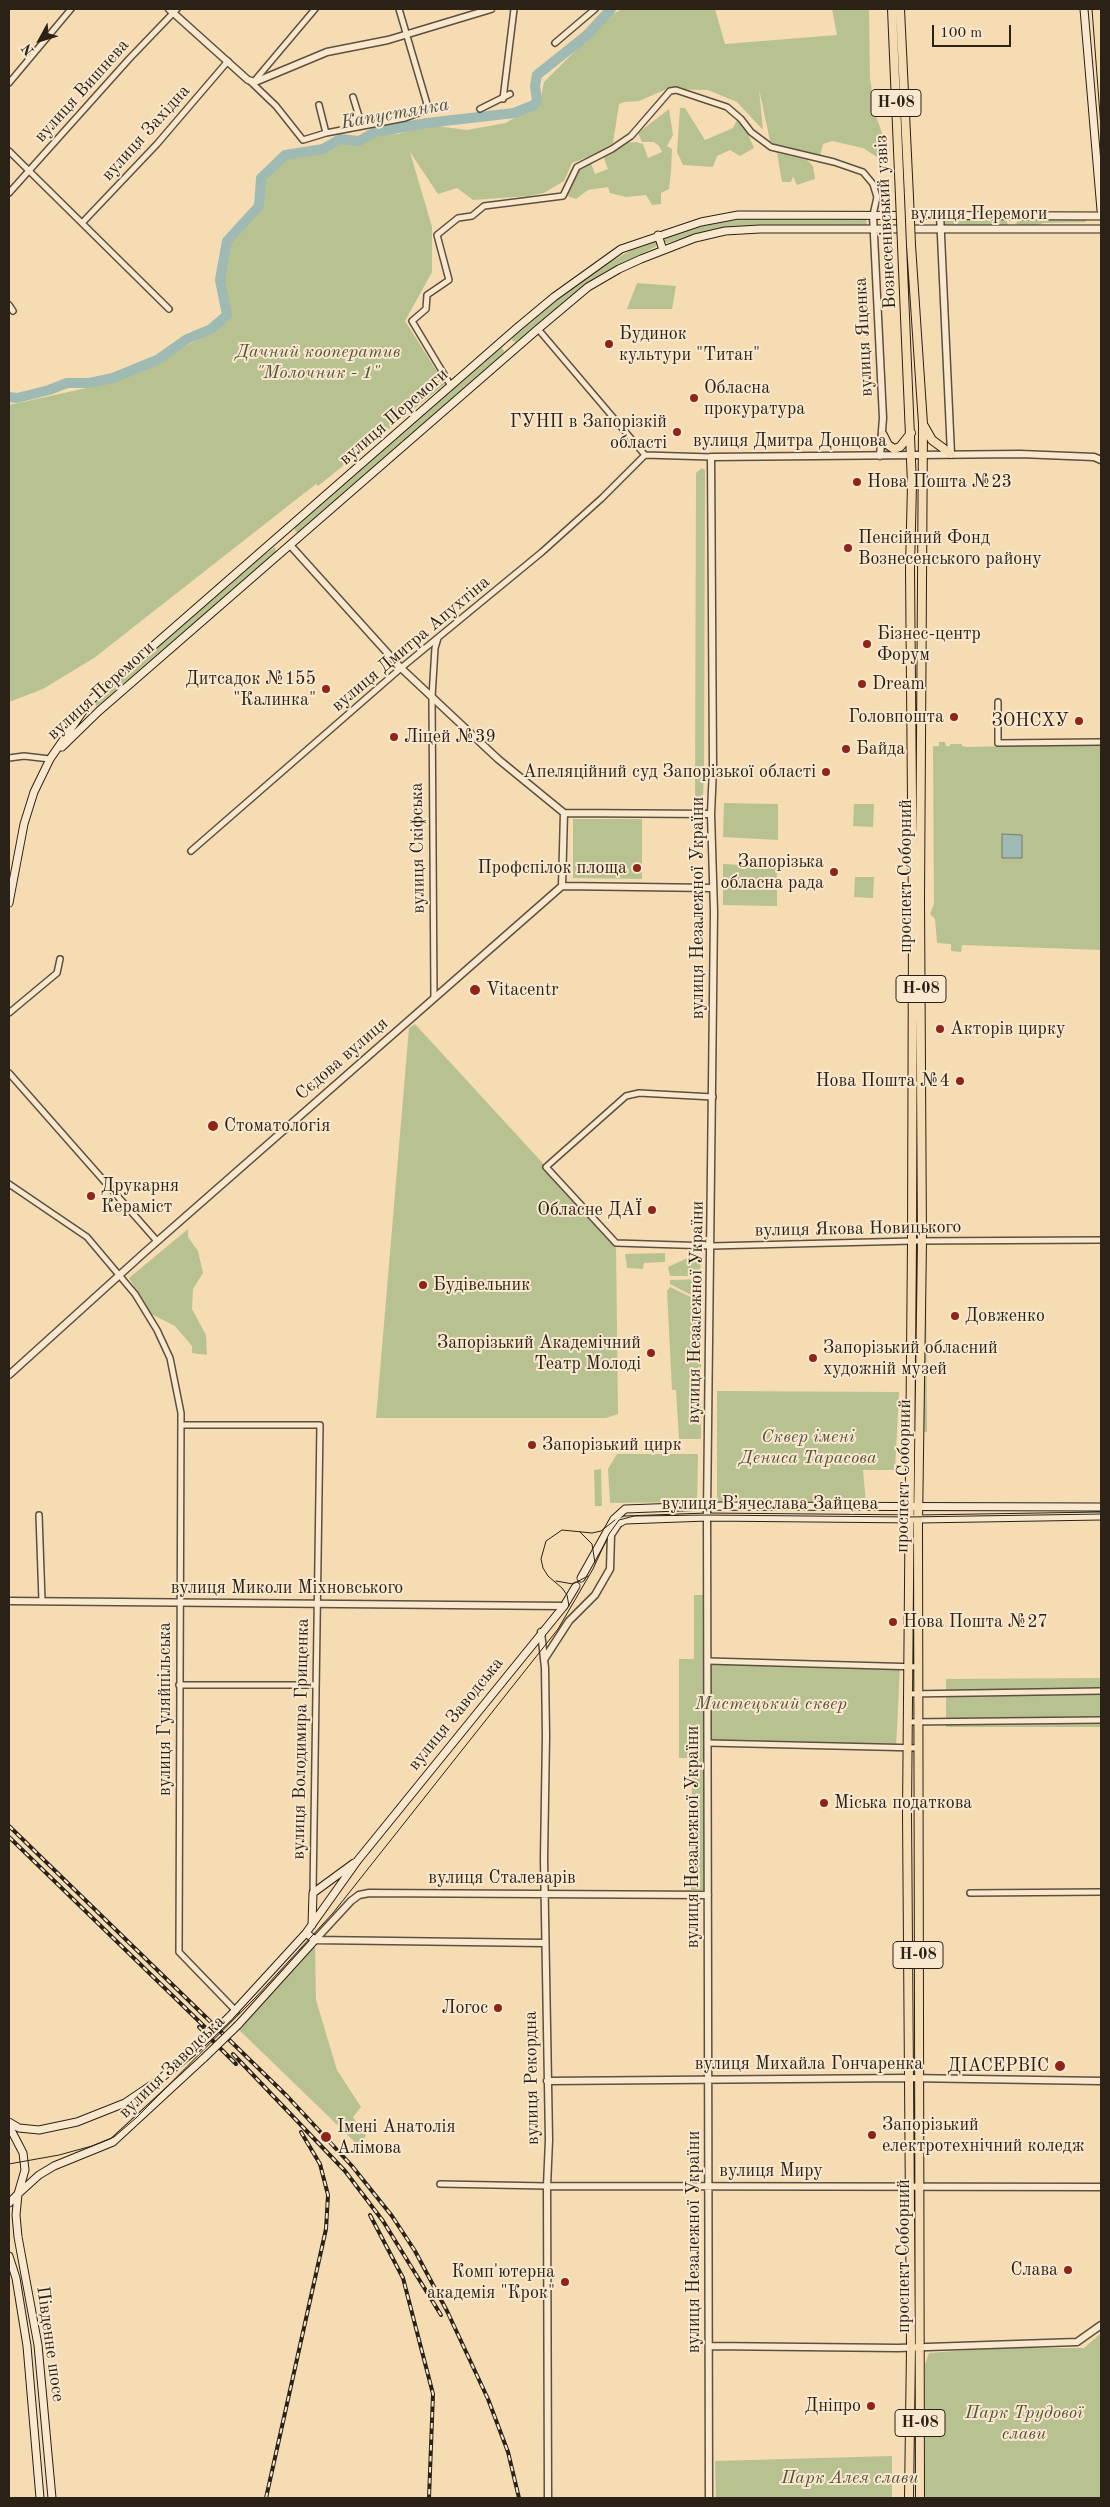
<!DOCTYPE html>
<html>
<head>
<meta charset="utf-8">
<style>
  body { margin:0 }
  #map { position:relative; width:1110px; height:2507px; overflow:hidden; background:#f6dcb3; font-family:"Old Standard TT",serif }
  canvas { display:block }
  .frame { position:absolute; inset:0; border:10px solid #2a2217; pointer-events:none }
  .north { position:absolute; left:15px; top:15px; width:50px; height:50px; -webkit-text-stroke:4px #f9e8ce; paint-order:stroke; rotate:231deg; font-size:14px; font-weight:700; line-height:20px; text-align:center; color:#2a2217 }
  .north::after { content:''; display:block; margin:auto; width:18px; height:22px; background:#2a2217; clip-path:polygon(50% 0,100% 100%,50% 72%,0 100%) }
  .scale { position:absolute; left:932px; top:25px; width:79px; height:22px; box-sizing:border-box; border:2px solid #2a2217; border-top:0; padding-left:6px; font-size:15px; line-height:18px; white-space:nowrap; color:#2a2217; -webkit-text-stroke:4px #f9e8ce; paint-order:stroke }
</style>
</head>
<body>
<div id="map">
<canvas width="1110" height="2507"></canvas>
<div class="frame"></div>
<div class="north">N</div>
<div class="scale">100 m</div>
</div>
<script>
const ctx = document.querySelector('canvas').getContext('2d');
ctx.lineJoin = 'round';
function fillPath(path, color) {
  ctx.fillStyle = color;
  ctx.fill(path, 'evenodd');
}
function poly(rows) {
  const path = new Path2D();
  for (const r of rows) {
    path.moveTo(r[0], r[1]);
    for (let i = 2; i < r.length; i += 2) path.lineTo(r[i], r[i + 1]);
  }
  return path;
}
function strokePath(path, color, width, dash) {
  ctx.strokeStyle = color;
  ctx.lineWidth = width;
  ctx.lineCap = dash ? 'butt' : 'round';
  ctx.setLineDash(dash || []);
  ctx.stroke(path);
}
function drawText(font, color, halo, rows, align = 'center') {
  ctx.font = font + ' "Old Standard TT",serif';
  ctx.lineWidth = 4;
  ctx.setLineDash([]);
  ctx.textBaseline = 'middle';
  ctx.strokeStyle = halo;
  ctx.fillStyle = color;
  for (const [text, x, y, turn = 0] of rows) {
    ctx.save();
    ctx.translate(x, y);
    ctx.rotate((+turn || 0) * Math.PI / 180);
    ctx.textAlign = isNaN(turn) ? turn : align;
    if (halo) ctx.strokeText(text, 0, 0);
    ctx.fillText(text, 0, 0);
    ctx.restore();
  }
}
fillPath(poly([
  [622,9,715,9,725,44,837,35,832,9,869,9,870,78,875,113,885,142,877,157,863,148,832,141,823,144,820,156,776,145,770,141,759,89,763,130,737,102,708,90,667,89,639,101,624,102,619,104,613,143,603,151,572,163,564,181,544,193,529,196,473,200,457,188,438,194,410,152,432,227,432,272,405,321,445,384,318,486,316,484,94,658,43,689,9,702,9,405,114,382,213,332,230,318,224,283,228,246,263,206,265,181,286,159,323,153,342,142,359,145,377,135,398,134,429,125,467,130,506,123,540,102,544,82,610,16],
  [680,108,685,108,705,140,733,128,737,120,744,125,754,148,740,156,730,150,717,156,713,167,683,165,677,152],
  [669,109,673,135,667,146,672,149,671,172,669,189,661,193,661,204,652,205,646,195,626,197,610,193,608,187,588,190,576,199,564,195,573,183,579,170,591,163,595,174,608,169,603,156,624,143,636,142,643,144,648,158,662,152,659,146,654,142,642,142,638,133],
  [777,153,807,160,813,166,815,179,797,185,793,176,791,182,782,182],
  [1085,217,1086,222,1043,223,1032,227,1015,224,1019,220],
  [750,218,866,218,867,225,747,226,696,234,667,243,664,241,665,237,694,227],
  [948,218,1006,219,1008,225,945,225,943,221],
  [653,241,657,244,655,247,604,272,516,343,512,340,512,337,538,315,591,273,633,249],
  [637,283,676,286,672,309,627,309],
  [501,347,505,352,299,532,296,532,294,527],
  [702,468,705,470,704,769,703,799,695,802,696,473],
  [275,547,276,553,96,707,95,701,253,563],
  [939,742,945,742,946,746,950,746,950,744,962,744,962,746,967,747,1101,744,1101,950,962,945,961,952,951,951,951,944,937,943,935,919,930,914,934,904,933,746,939,746],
  [724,803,778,804,778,840,723,837],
  [854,804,874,804,873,827,853,826],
  [573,819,642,819,642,879,573,878],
  [723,864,777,867,777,906,723,905],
  [855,877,874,877,873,898,854,897],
  [415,1024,616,1243,618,1414,606,1418,376,1418,409,1028],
  [188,1229,188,1237,198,1251,203,1273,193,1289,192,1309,206,1335,207,1355,192,1353,192,1346,175,1326,151,1314,129,1278],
  [924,1252,926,1252,927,1432,922,1432],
  [665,1253,665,1262,644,1263,643,1269,627,1268,625,1254],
  [694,1255,700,1257,701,1276,670,1276,668,1267],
  [701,1279,701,1300,670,1284,670,1280],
  [670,1287,701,1302,701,1439,679,1439,676,1390,672,1390,667,1291],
  [717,1391,899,1392,895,1470,863,1470,866,1503,717,1503],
  [617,1454,698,1454,697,1502,610,1503,608,1469],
  [601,1469,602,1506,595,1506,594,1470],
  [694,1595,706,1595,705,1890,691,1890,692,1758,679,1758,679,1659,694,1659],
  [708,1661,900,1666,896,1748,708,1743],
  [1101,1678,1101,1727,946,1727,946,1679],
  [315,1940,316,2000,337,2070,361,2107,353,2117,366,2136,358,2145,236,2027],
  [1101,2333,1101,2498,924,2498,925,2364,929,2353,996,2348,1084,2348],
  [892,2456,892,2498,716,2498,715,2461]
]), '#b8c290');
const water = poly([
  [1002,834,1022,835,1022,858,1002,858,1002,834]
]);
fillPath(water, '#9ebab3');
strokePath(water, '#707d75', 1);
strokePath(poly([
  [9,397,17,398,49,390,67,383,89,383,113,378,157,360,187,339,211,329,227,315,220,280,227,241,259,206,261,178,285,155,323,149,340,139,359,141,375,132,427,123,514,113,534,105,537,101,535,86,537,75,587,35,611,9]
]), '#9ebab3', 10);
const minor = poly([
  [555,43,595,9],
  [251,82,276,106,303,140,326,133,405,118,421,112,427,104,399,9],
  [255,82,256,79,315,9],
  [9,83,71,9],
  [353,97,362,126],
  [503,99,514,9],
  [319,105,326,133],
  [480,109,510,94],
  [9,151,169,309],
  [9,193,129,59,177,9],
  [82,223,157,144,228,61],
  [9,305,13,311],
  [538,329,645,455,711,457],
  [451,386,412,321,426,309,427,295,449,280,437,235,458,218,472,216,484,206,563,196,577,167,612,149,631,136,670,91,676,90,727,107,741,119,751,132,771,147,834,162,863,172,873,184,877,197,873,215],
  [998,702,998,743,1101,742],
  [9,758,24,756,50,759],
  [191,851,401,668,542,552,602,498,645,455],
  [434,998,432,697,435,648,438,638],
  [9,1013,57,973,60,959],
  [9,1073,157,1241],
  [713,1097,639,1093,626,1096,546,1167,616,1243,711,1246,912,1241,1101,1240],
  [9,1184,87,1237,135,1294,157,1330,170,1358,181,1413,179,1952,236,2011],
  [181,1425,320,1425,313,1893],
  [39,1515,42,1601],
  [708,1661,919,1667],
  [179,1685,316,1685],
  [908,1694,1101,1691],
  [908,1722,1101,1720],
  [708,1743,919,1748],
  [970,1893,1101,1892],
  [440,2184,547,2186]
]);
const tertiary = poly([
  [169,9,248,80,255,82,327,52,388,40,491,9],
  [940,214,951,454],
  [873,215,883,418,880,456],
  [290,545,401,668,498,759,564,813],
  [562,886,564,813,711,814],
  [562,886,712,888],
  [9,1375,145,1252,562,886],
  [9,1601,564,1606],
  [541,1632,545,1668,546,1736,544,1859,549,2140,547,2186,548,2498],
  [545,1658,569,1621,595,1595,610,1569,611,1535,619,1523],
  [315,1940,351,1901,359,1895,369,1893,708,1895],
  [315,1940,544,1943],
  [547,2081,908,2078,1101,2081],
  [547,2186,1101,2187],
  [709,2346,898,2348,1077,2342,1101,2325],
  [709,2498,707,1512,714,912,711,814,713,767,711,457,1020,454,1094,457,1101,460]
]);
const secondary = poly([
  [1084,9,1101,210],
  [658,235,663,250],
  [62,747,99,711,538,329,588,287,619,269,641,259,695,238,725,231,760,229,1101,229],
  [9,903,24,824,34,792,50,759,90,701,518,327,554,297,621,249,701,222,738,215,1101,216],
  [614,1519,619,1523,625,1520,707,1517,919,1519,1101,1516],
  [581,1578,614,1519,625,1509,707,1506,1101,1507],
  [312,1925,313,1893,354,1863],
  [229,2017,306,1933],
  [238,2025,315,1940,306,1933,358,1860,564,1606,576,1586],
  [9,2122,19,2128,39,2130,77,2122,125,2103,159,2080,195,2050],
  [9,2126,23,2153,25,2170,18,2194,9,2203],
  [9,2256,16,2278,27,2346,40,2498],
  [52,2498,38,2345,18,2237,16,2215,18,2194,39,2175,54,2166,113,2142,204,2058]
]);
const primary = poly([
  [892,9,900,197],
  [900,9,909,197],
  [902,245,912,484,910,569,913,917,912,1241,907,1813,911,2347,909,2498],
  [911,245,923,424,920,899,922,1241,918,1525,920,2498],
  [924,426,932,440,951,454],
  [883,435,888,445,894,449,900,447,911,433]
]);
strokePath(minor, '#5d503e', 8);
strokePath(tertiary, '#5d503e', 9);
strokePath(secondary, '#2a2217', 9);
strokePath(primary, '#2a2217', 10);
strokePath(minor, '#f9e8ce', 5);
strokePath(tertiary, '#f9e8ce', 6);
strokePath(secondary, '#f9e8ce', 7);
strokePath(primary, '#f6dcb3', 8);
strokePath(poly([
  [1092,9,1101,128],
  [580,1532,592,1544,595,1563],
  [556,1581,573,1584,588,1576],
  [569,1606,567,1595,562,1588,548,1576,543,1568,541,1559,546,1541,562,1530,592,1533,601,1531,615,1520],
  [9,2164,59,2155,92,2146,114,2137,136,2118,256,1997,333,1913,558,1629,593,1569,609,1534,619,1520,634,1516,707,1515,908,1517,1101,1514]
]), '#2a2217', 1);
const rail = poly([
  [9,1826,287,2096,352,2166,392,2216,415,2251,447,2311,488,2399,508,2452,519,2498],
  [9,1837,208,2030],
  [199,2027,236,2064],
  [233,2054,345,2171,383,2221,441,2315],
  [370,2215,403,2278,433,2394,429,2498],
  [266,2498,326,2229,328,2195,320,2164,301,2132]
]);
strokePath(rail, '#2a2217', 4);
strokePath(rail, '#f9e8ce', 2, [5.5]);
const secondaryBridge = poly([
  [195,2050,229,2017],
  [204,2058,238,2025]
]);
const primaryBridge = poly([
  [900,197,902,245],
  [909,197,911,245]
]);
strokePath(secondaryBridge, '#2a2217', 9, []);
strokePath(primaryBridge, '#2a2217', 10, []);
strokePath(secondaryBridge, '#f9e8ce', 7);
strokePath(primaryBridge, '#f6dcb3', 8);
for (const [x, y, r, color] of [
  [609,344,5,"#8f2418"],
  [694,398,5,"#8f2418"],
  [677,432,5,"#8f2418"],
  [857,482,5,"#8f2418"],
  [848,548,5,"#8f2418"],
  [867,644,5,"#8f2418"],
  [862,684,5,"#8f2418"],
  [326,689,5,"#8f2418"],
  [954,717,5,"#8f2418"],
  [1079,721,5,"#8f2418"],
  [394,737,5,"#8f2418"],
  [846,749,5,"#8f2418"],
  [826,772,5,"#8f2418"],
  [637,868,5,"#8f2418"],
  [834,872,5,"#8f2418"],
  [475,990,6,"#8f2418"],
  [940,1029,5,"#8f2418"],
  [960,1081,5,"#8f2418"],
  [213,1126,6,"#8f2418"],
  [91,1196,5,"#8f2418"],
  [652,1210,5,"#8f2418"],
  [423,1285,5,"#8f2418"],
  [955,1316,5,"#8f2418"],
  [651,1353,5,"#8f2418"],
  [813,1358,5,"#8f2418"],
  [532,1445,5,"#8f2418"],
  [893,1622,5,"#8f2418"],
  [824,1803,5,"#8f2418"],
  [498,2008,5,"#8f2418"],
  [1060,2066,6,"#8f2418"],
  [872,2135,5,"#8f2418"],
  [326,2137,6,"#8f2418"],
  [1068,2270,5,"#8f2418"],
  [565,2282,5,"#8f2418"],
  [871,2406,5,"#8f2418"]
]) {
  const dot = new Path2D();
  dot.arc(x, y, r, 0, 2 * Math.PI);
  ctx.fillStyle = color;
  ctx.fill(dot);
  strokePath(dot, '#f9e8ce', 2);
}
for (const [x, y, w] of [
  [896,103,50],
  [921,989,50],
  [918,1955,50],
  [920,2423,50]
]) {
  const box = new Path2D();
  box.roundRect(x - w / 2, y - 13.5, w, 27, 4);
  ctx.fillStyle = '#f9e8ce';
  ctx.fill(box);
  strokePath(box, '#2a2217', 1);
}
drawText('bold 16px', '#2a2217', null, [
  ["Н-08",896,103],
  ["Н-08",921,989],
  ["Н-08",918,1955],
  ["Н-08",920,2423]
]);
drawText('18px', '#2a2217', '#f9e8ce', [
  ["вулиця Вишнева",82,91,-48],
  ["вулиця Західна",146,133,-48],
  ["вулиця Перемоги",979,214],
  ["Вознесенівський узвіз",886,222,-93],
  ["вулиця Яценка",864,337,-93],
  ["вулиця Перемоги",394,417,-41],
  ["вулиця Дмитра Донцова",790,441],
  ["вулиця Дмитра Апухтіна",411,644,-40],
  ["вулиця Перемоги",101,691,-42],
  ["вулиця Скіфська",418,848,-91],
  ["проспект Соборний",906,876,-90],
  ["вулиця Незалежної України",698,908,-90],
  ["Сєдова вулиця",342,1059,-41],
  ["вулиця Якова Новицького",858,1229,-1],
  ["вулиця Незалежної України",696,1312,-89],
  ["проспект Соборний",904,1476,-89],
  ["вулиця Вʼячеслава Зайцева",770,1504],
  ["вулиця Миколи Міхновського",287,1588],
  ["вулиця Гуляйпільська",165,1709,-90],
  ["вулиця Заводська",456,1714,-51],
  ["вулиця Володимира Грищенка",301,1739,-89],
  ["вулиця Незалежної України",693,1837,-90],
  ["вулиця Сталеварів",502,1878],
  ["вулиця Михайла Гончаренка",809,2064],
  ["вулиця Заводська",172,2067,-44],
  ["вулиця Рекордна",532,2078,-91],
  ["вулиця Миру",771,2171],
  ["вулиця Незалежної України",694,2242,-90],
  ["проспект Соборний",904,2256,-90],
  ["Південне шосе",50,2344,82]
]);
drawText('18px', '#2a2217', '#f9e8ce', [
  ["Будинок",619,334],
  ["культури \"Титан\"",619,355],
  ["Обласна",704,388],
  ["прокуратура",704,409],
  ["ГУНП в Запорізкій",667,422,"right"],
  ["області",667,443,"right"],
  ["Нова Пошта №23",867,482],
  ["Пенсійний Фонд",858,538],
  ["Вознесенського району",858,559],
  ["Бізнес-центр",877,634],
  ["Форум",877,655],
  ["Дитсадок №155",316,679,"right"],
  ["\"Калинка\"",316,700,"right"],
  ["Dream",872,684],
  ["Головпошта",944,717,"right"],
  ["ЗОНСХУ",1069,721,"right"],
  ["Ліцей №39",404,737],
  ["Байда",856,749],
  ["Апеляційний суд Запорізької області",816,772,"right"],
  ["Запорізька",824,862,"right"],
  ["обласна рада",824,883,"right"],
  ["Профспілок площа",627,868,"right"],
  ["Vitacentr",486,990],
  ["Акторів цирку",950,1029],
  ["Нова Пошта №4",950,1081,"right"],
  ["Стоматологія",224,1126],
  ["Друкарня",101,1186],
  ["Кераміст",101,1207],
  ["Обласне ДАЇ",642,1210,"right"],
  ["Будівельник",433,1285],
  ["Довженко",965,1316],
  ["Запорізький Академічний",641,1343,"right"],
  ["Театр Молоді",641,1364,"right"],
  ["Запорізький обласний",823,1348],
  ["художній музей",823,1369],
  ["Запорізький цирк",542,1445],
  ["Нова Пошта №27",903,1622],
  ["Міська податкова",834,1803],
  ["Логос",488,2008,"right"],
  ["ДІАСЕРВІС",1049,2066,"right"],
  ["Запорізький",882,2125],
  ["електротехнічний коледж",882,2146],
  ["Імені Анатолія",337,2127],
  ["Алімова",337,2148],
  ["Слава",1058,2270,"right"],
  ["Комп'ютерна",555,2272,"right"],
  ["академія \"Крок\"",555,2293,"right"],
  ["Дніпро",861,2406,"right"]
], 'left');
drawText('italic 18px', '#55523b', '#f9e8ce', [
  ["Дачний кооператив",318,352],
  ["\"Молочник - 1\"",318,373],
  ["Сквер імені",808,1437],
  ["Дениса Тарасова",808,1458],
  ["Мистецький сквер",771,1704],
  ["Парк Трудової",1024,2413],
  ["слави",1024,2434],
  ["Парк Алея слави",850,2478]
]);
drawText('italic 19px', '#4d5046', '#f9e8ce', [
  ["Капустянка",395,114,-10]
]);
</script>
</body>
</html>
